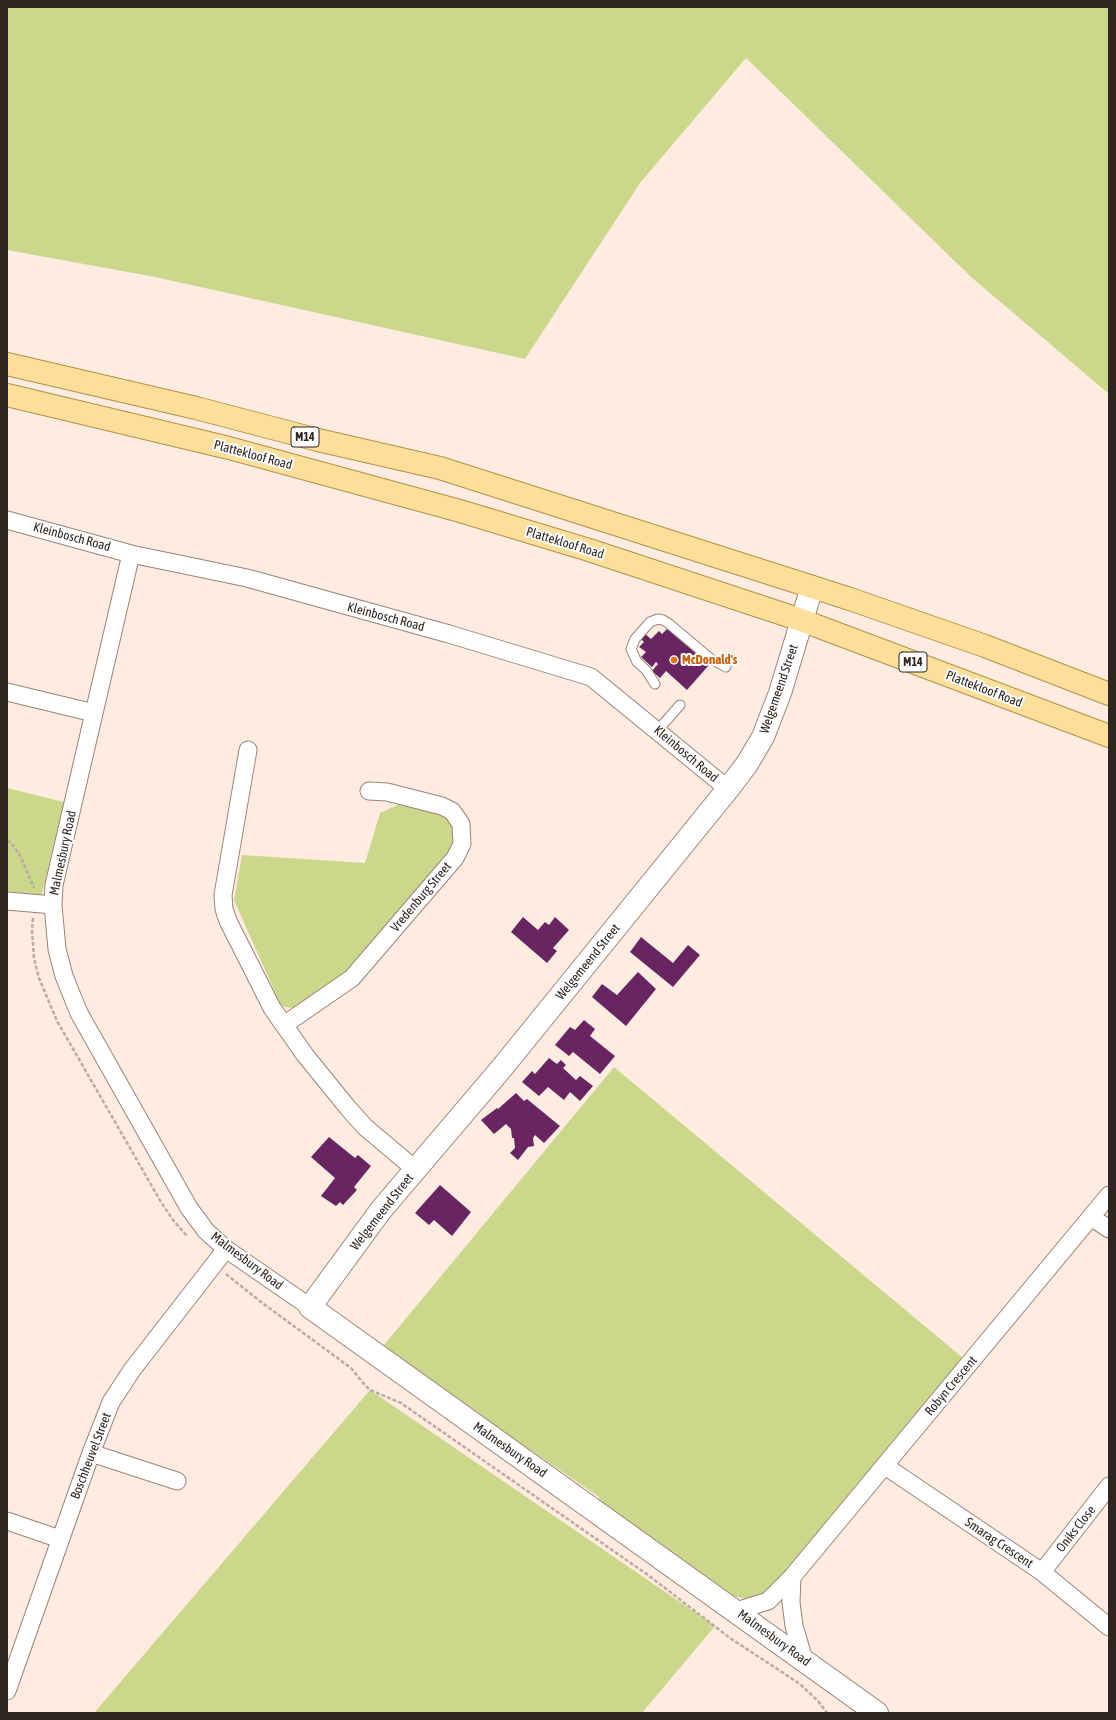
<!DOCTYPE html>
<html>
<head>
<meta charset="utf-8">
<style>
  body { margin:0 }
  #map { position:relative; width:1116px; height:1720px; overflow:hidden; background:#feece1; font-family:"Asap Condensed",sans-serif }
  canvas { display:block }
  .frame { position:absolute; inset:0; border:8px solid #2e2621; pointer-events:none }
</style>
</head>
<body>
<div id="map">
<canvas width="1116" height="1720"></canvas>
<div class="frame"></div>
</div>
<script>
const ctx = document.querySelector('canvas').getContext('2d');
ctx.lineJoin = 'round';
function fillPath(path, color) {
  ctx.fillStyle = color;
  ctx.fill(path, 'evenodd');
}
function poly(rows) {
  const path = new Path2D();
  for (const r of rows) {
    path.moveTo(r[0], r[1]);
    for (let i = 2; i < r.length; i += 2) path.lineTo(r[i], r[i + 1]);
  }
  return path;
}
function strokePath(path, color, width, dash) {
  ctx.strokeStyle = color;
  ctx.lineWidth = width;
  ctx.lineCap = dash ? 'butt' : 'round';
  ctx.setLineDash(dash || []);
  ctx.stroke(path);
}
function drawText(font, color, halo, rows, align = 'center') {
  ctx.font = font + ' "Asap Condensed",sans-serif';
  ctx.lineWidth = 4;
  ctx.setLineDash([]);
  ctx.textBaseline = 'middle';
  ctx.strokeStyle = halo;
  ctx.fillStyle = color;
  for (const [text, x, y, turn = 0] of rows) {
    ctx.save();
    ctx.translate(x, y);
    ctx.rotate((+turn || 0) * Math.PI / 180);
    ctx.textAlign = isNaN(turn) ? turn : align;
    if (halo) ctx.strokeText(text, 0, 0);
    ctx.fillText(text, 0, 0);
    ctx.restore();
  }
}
fillPath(poly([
  [7,7,1109,7,1109,394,971,277,746,58,640,183,525,359,155,277,7,250],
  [7,788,64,802,41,898,7,896],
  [400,804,446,815,454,827,455,846,351,972,296,1009,281,1006,234,900,242,855,365,863,380,813],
  [614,1067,963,1358,774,1585,761,1595,754,1598,746,1599,730,1595,601,1505,599,1497,529,1449,522,1450,379,1351],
  [370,1390,715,1626,642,1713,94,1713]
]), '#cbd88b');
fillPath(poly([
  [668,628,709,665,687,690,666,671,660,678,652,671,658,664,656,662,652,667,641,657,646,652,639,647,644,642,639,637,643,632,651,639,659,631,662,634],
  [523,917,538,930,545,922,549,925,555,917,569,930,553,948,557,951,547,963,511,932],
  [641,937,673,963,688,945,700,955,673,987,630,952],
  [638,972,656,989,626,1026,592,997,602,984,617,995],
  [584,1020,595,1029,590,1036,615,1056,600,1074,573,1052,569,1056,555,1045,570,1027,575,1030],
  [549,1058,557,1064,561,1060,566,1065,563,1068,576,1080,580,1076,593,1086,580,1101,570,1092,564,1100,548,1087,539,1096,522,1082,532,1071,535,1074],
  [516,1093,524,1101,527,1099,560,1126,544,1143,535,1135,533,1138,534,1146,528,1147,518,1160,510,1153,515,1148,514,1138,512,1138,511,1129,506,1124,494,1134,481,1120,497,1108,498,1109],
  [329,1137,355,1158,358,1155,371,1166,354,1187,357,1190,343,1205,340,1202,336,1206,321,1196,335,1178,311,1157],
  [440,1185,471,1212,452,1236,434,1220,429,1225,415,1213]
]), '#692562');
const service = poly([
  [655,684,646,670,637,662,631,649,635,639,650,622,658,619,663,620,668,623,711,659,726,667],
  [658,730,680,705]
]);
const minor = poly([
  [7,520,131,554,247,578,449,634,591,677,728,789],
  [131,554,54,885,53,905,57,949,64,976,79,1013,189,1208,206,1231,226,1249,310,1307],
  [7,692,94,713],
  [248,750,223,895,224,909,228,921,272,1008,305,1055,348,1108,365,1127,416,1170],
  [7,901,53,905],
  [284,1025,352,978,455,858,462,844,461,824,452,811,442,806,387,792,369,791],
  [1091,1217,1109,1229],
  [91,1453,177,1481],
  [885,1466,1042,1572,1109,1627],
  [7,1521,60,1539],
  [1042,1572,1109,1486],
  [792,1577,791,1602,794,1626,804,1660],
  [736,1611,768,1601,792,1577,1109,1195],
  [7,1691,91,1453,111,1402,132,1370,226,1249]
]);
const tertiary = poly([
  [812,587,780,693,763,737,747,764,728,789,501,1069,381,1210,310,1307,877,1713]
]);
const primary = poly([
  [7,364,196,408,318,440,440,468,850,599,985,646,1109,694],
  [7,395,229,448,460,511,589,550,801,620,1109,736]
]);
strokePath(service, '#998478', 11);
strokePath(minor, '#998478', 19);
strokePath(tertiary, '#998478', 24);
strokePath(primary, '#b39045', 24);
strokePath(poly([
  [7,840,11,843,20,855,34,888],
  [33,918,32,931,34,958,39,978,57,1021,161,1202,173,1220,187,1236],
  [226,1274,261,1302,351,1368,364,1384,370,1390,401,1403,648,1575,730,1638,800,1684,818,1701,827,1713]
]), '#bbaca3', 2.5, [4, 2]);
strokePath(service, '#fff', 9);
strokePath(minor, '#fff', 17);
strokePath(tertiary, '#fff', 22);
strokePath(primary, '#fcdf9b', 22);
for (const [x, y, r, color] of [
  [674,660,4,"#e8710a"]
]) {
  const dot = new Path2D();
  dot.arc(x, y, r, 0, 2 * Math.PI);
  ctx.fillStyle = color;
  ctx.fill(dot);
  strokePath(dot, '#fdfdfd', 1.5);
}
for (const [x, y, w] of [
  [305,437,28],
  [913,662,28]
]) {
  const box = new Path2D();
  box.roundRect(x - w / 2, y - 10, w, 20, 3);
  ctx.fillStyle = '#fdfdfd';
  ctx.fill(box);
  strokePath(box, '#2e2621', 1);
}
drawText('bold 12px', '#2e2621', null, [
  ["M14",305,437],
  ["M14",913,662]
]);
drawText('13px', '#2e2621', '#fdfdfd', [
  ["Plattekloof Road",253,455,15],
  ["Kleinbosch Road",72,537,15],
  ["Plattekloof Road",565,543,17],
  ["Kleinbosch Road",386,617,15],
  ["Welgemeend Street",779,689,-71],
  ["Plattekloof Road",984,689,21],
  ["Kleinbosch Road",686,754,40],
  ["Malmesbury Road",63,853,-78],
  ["Vredenburg Street",421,897,-50],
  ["Welgemeend Street",588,962,-51],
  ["Welgemeend Street",382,1212,-52],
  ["Malmesbury Road",247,1261,37],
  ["Robyn Crescent",951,1386,-50],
  ["Malmesbury Road",510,1450,35],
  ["Boschheuvel Street",91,1456,-69],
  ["Oniks Close",1076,1529,-52],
  ["Smarag Crescent",999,1543,34],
  ["Malmesbury Road",774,1638,36]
]);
drawText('bold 13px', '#c56008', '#fdfdfd', [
  ["McDonald's",682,660]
], 'left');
</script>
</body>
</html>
